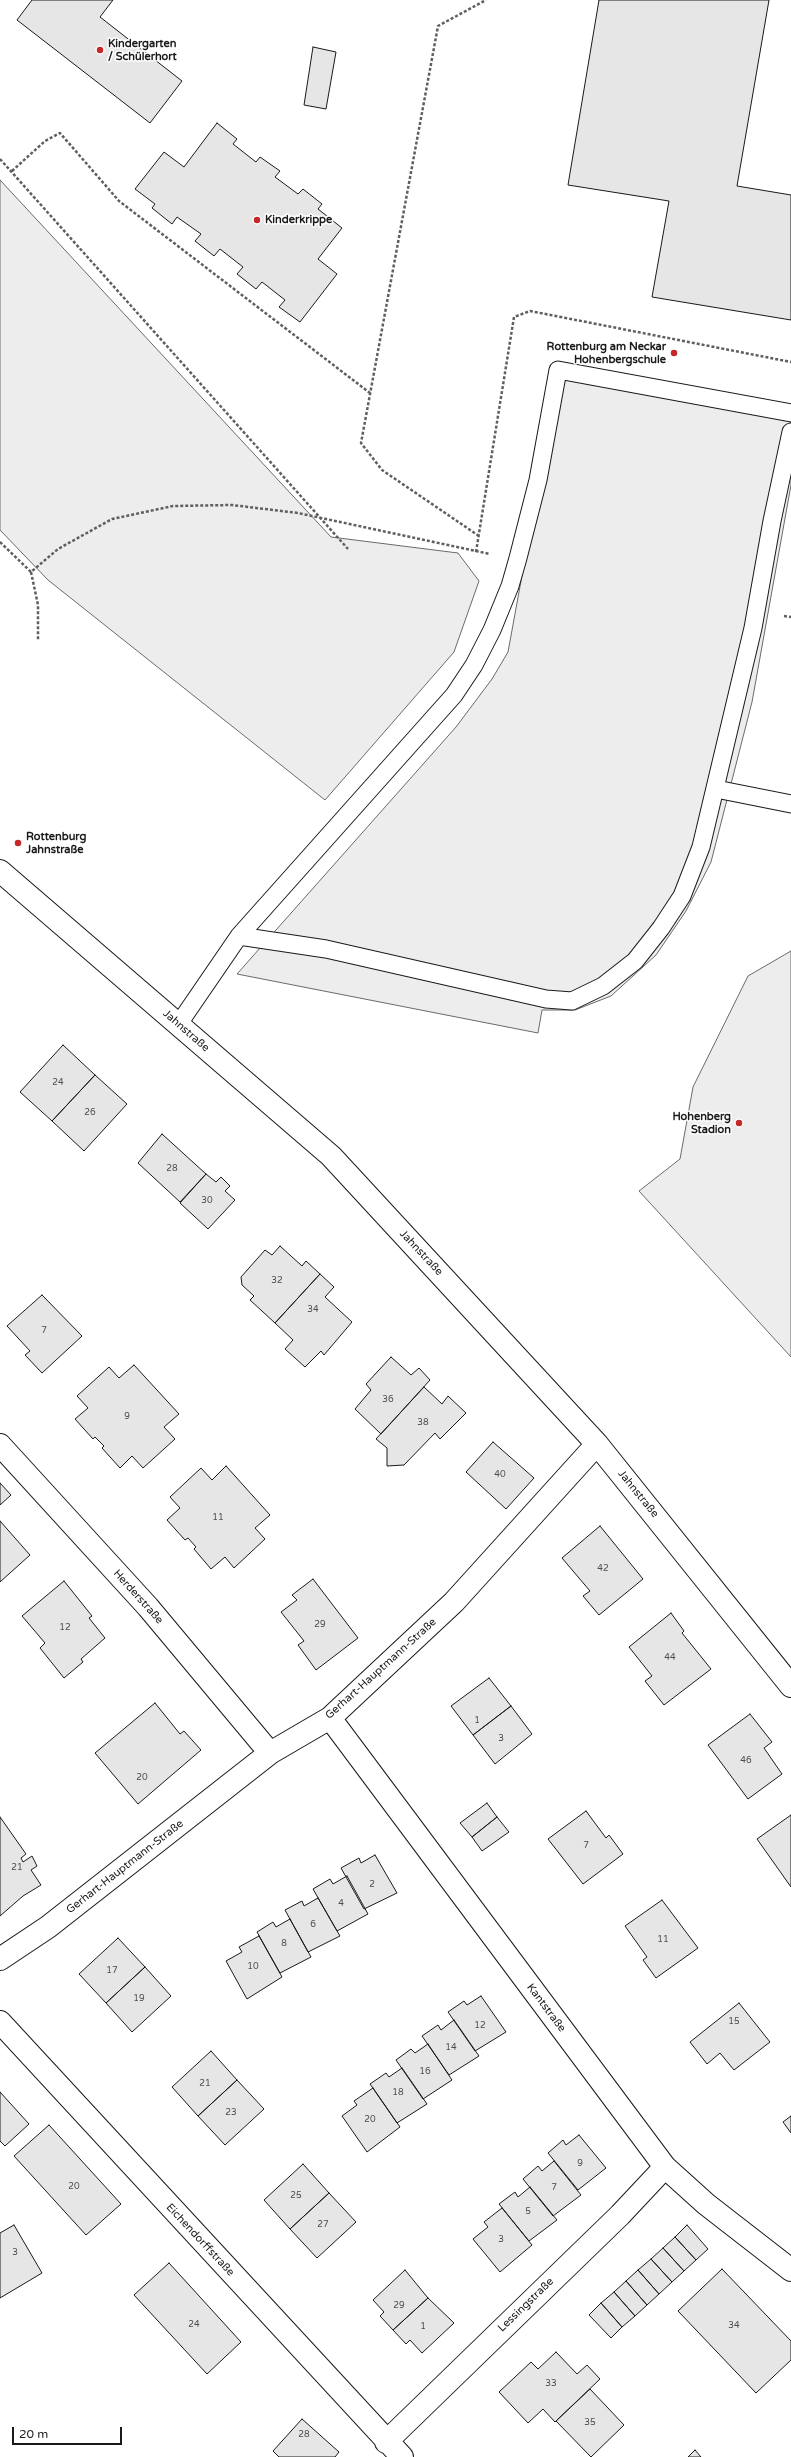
<!DOCTYPE html>
<html>
<head>
<meta charset="utf-8">
<style>
  body { margin:0 }
  #map { position:relative; width:791px; height:2457px; overflow:hidden; background:#fff; font-family:"Varela Round",sans-serif }
  canvas { display:block }
  .scale { position:absolute; left:12px; top:2427px; width:110px; height:18px; box-sizing:border-box; border:2px solid #1a1a1a; border-top:0; padding-left:5px; font-size:12px; line-height:14px; white-space:nowrap; color:#1a1a1a; -webkit-text-stroke:3px #fff; paint-order:stroke }
</style>
</head>
<body>
<div id="map">
<canvas width="791" height="2457"></canvas>
<div class="scale">20 m</div>
</div>
<script>
const ctx = document.querySelector('canvas').getContext('2d');
ctx.lineJoin = 'round';
function fillPath(path, color) {
  ctx.fillStyle = color;
  ctx.fill(path, 'evenodd');
}
function poly(rows) {
  const path = new Path2D();
  for (const r of rows) {
    path.moveTo(r[0], r[1]);
    for (let i = 2; i < r.length; i += 2) path.lineTo(r[i], r[i + 1]);
  }
  return path;
}
function strokePath(path, color, width, dash) {
  ctx.strokeStyle = color;
  ctx.lineWidth = width;
  ctx.lineCap = dash ? 'butt' : 'round';
  ctx.setLineDash(dash || []);
  ctx.stroke(path);
}
function drawText(font, color, halo, rows, align = 'center') {
  ctx.font = font + ' "Varela Round",sans-serif';
  ctx.lineWidth = 3;
  ctx.setLineDash([]);
  ctx.textBaseline = 'middle';
  ctx.strokeStyle = halo;
  ctx.fillStyle = color;
  for (const [text, x, y, turn = 0] of rows) {
    ctx.save();
    ctx.translate(x, y);
    ctx.rotate((+turn || 0) * Math.PI / 180);
    ctx.textAlign = isNaN(turn) ? turn : align;
    if (halo) ctx.strokeText(text, 0, 0);
    ctx.fillText(text, 0, 0);
    ctx.restore();
  }
}
const built = poly([
  [0,180,331,537,458,553,479,581,454,652,325,800,48,580,0,530,0,180],
  [560,368,791,408,791,485,752,702,711,862,686,911,656,955,611,996,575,1010,542,1010,538,1033,237,974,456,727,492,679,508,652,560,368],
  [791,951,791,1357,639,1191,680,1159,693,1087,748,976,791,951]
]);
fillPath(built, '#ededed');
strokePath(built, '#6a6a6a', 1);
const building = poly([
  [32,0,113,0,100,17,182,81,150,123,17,20,32,0],
  [599,0,769,0,737,186,791,195,791,320,652,297,669,201,568,185,599,0],
  [313,47,336,52,326,109,304,105,313,47],
  [217,123,237,139,233,144,256,162,260,157,280,171,275,177,298,194,303,189,322,204,318,209,342,228,318,259,337,274,300,322,279,307,285,300,262,282,256,289,237,274,243,267,220,249,214,256,195,241,201,234,177,217,172,224,152,208,155,204,135,189,164,152,184,167,217,123],
  [63,1045,95,1075,52,1121,20,1092,63,1045],
  [95,1075,127,1104,84,1151,52,1121,95,1075],
  [162,1134,206,1174,180,1202,138,1163,162,1134],
  [206,1174,216,1182,221,1177,230,1186,225,1191,235,1200,208,1229,180,1203,206,1174],
  [280,1246,302,1266,306,1261,320,1274,275,1323,250,1300,254,1296,242,1285,241,1277,265,1250,272,1255,280,1246],
  [320,1274,334,1287,325,1297,352,1322,324,1355,321,1351,305,1367,285,1349,293,1340,275,1323,320,1274],
  [42,1295,82,1336,42,1373,25,1355,30,1351,7,1326,42,1295],
  [391,1357,411,1375,419,1368,430,1380,381,1434,355,1409,371,1390,366,1384,391,1357],
  [134,1365,179,1414,164,1427,175,1439,143,1468,132,1456,120,1468,102,1448,104,1446,95,1437,93,1439,75,1419,88,1408,77,1396,109,1367,119,1378,134,1365],
  [424,1387,442,1404,448,1396,466,1413,440,1439,435,1433,404,1465,387,1466,387,1448,376,1439,424,1387],
  [493,1442,534,1478,506,1509,466,1472,493,1442],
  [226,1466,270,1515,255,1528,265,1539,234,1568,225,1557,211,1569,194,1549,196,1547,188,1538,185,1540,167,1520,180,1508,170,1497,201,1468,212,1480,226,1466],
  [0,1483,11,1495,0,1505,0,1483],
  [0,1521,30,1555,0,1582,0,1521],
  [600,1526,643,1579,599,1615,583,1596,590,1591,562,1558,600,1526],
  [313,1579,358,1638,316,1670,298,1645,304,1641,281,1612,297,1600,292,1595,313,1579],
  [64,1581,92,1616,89,1618,105,1638,81,1659,83,1662,64,1678,40,1648,45,1643,22,1616,64,1581],
  [671,1613,684,1631,682,1633,711,1669,664,1705,645,1681,652,1676,629,1647,671,1613],
  [489,1678,511,1706,473,1735,451,1706,489,1678],
  [155,1703,180,1734,184,1731,201,1750,138,1804,95,1753,155,1703],
  [511,1706,532,1734,495,1764,473,1735,511,1706],
  [750,1714,772,1742,764,1748,782,1774,748,1799,708,1745,750,1714],
  [487,1803,497,1817,472,1837,460,1823,487,1803],
  [586,1811,606,1838,609,1835,623,1854,583,1884,548,1839,586,1811],
  [791,1815,791,1887,757,1839,791,1815],
  [0,1817,26,1854,21,1858,23,1862,32,1856,37,1866,31,1870,41,1885,23,1896,0,1916,0,1817],
  [497,1817,509,1832,482,1851,472,1837,497,1817],
  [375,1855,397,1893,364,1909,341,1868,359,1858,361,1863,375,1855],
  [347,1876,368,1914,337,1931,313,1889,330,1879,333,1884,347,1876],
  [318,1898,340,1936,308,1952,285,1910,302,1901,304,1906,318,1898],
  [662,1900,698,1948,656,1978,643,1960,647,1957,625,1926,662,1900],
  [290,1919,311,1957,280,1973,257,1932,273,1922,276,1927,290,1919],
  [259,1936,282,1977,247,1999,226,1961,242,1952,239,1947,259,1936],
  [118,1938,145,1967,106,2003,79,1974,118,1938],
  [145,1967,171,1996,132,2032,106,2003,145,1967],
  [481,1996,506,2032,475,2051,448,2012,464,2001,467,2005,481,1996],
  [739,2003,770,2042,734,2070,720,2053,707,2064,690,2042,739,2003],
  [454,2020,479,2056,449,2075,422,2036,438,2025,441,2030,454,2020],
  [428,2044,452,2080,423,2099,396,2060,411,2049,415,2053,428,2044],
  [211,2051,237,2080,198,2116,172,2087,211,2051],
  [402,2068,427,2104,397,2123,370,2084,386,2073,389,2077,402,2068],
  [237,2080,264,2109,225,2145,198,2116,237,2080],
  [373,2088,400,2127,367,2152,342,2116,357,2105,354,2101,373,2088],
  [0,2092,29,2124,5,2146,0,2141,0,2092],
  [791,2116,791,2133,783,2122,791,2116],
  [49,2125,121,2204,86,2235,14,2156,49,2125],
  [579,2135,606,2168,578,2190,548,2153,563,2140,566,2145,579,2135],
  [554,2161,581,2195,553,2216,523,2179,538,2166,542,2171,554,2161],
  [303,2164,329,2193,290,2229,264,2200,303,2164],
  [530,2187,557,2220,529,2241,499,2204,515,2192,518,2197,530,2187],
  [329,2193,356,2222,317,2258,290,2229,329,2193],
  [502,2208,532,2245,500,2272,473,2239,488,2227,484,2222,502,2208],
  [14,2225,42,2273,0,2298,0,2233,14,2225],
  [687,2225,708,2249,696,2260,675,2237,687,2225],
  [675,2237,696,2260,684,2271,663,2248,675,2237],
  [663,2248,684,2271,672,2282,651,2259,663,2248],
  [651,2259,672,2282,659,2294,638,2270,651,2259],
  [169,2263,241,2342,207,2374,134,2295,169,2263],
  [722,2269,791,2341,791,2360,756,2393,678,2311,722,2269],
  [405,2270,428,2298,393,2330,380,2316,384,2312,373,2300,405,2270],
  [638,2270,659,2294,647,2305,626,2281,638,2270],
  [626,2281,647,2305,635,2316,614,2292,626,2281],
  [614,2292,635,2316,622,2327,601,2303,614,2292],
  [428,2298,454,2323,422,2353,410,2340,406,2344,393,2330,428,2298],
  [601,2303,622,2327,611,2338,589,2315,601,2303],
  [556,2352,577,2374,587,2365,600,2379,555,2422,543,2409,528,2423,499,2392,531,2362,538,2369,556,2352],
  [590,2389,624,2425,591,2457,556,2421,590,2389],
  [302,2419,339,2452,335,2457,279,2457,273,2451,302,2419],
  [695,2450,701,2457,688,2457,695,2450]
]);
fillPath(building, '#e6e6e6');
strokePath(building, '#1a1a1a', 1);
const service = poly([
  [716,789,791,804],
  [239,936,326,949,546,999,572,1001,603,986,635,961,661,928,682,896,701,847,753,628,772,521,791,432],
  [178,1025,239,936,454,695,474,665,492,630,510,586,518,558,538,480,558,370,791,413]
]);
const minor = poly([
  [0,871,331,1156,597,1444,791,1686],
  [0,1445,148,1607,270,1753],
  [330,1718,665,2167,706,2204,791,2270],
  [0,1959,48,1927,270,1753,330,1718,454,1602,597,1444],
  [0,2022,402,2457],
  [386,2442,620,2215,665,2167]
]);
strokePath(service, '#1a1a1a', 19);
strokePath(minor, '#1a1a1a', 24);
strokePath(poly([
  [0,159,348,549],
  [12,171,45,141,60,133,119,201,370,393],
  [479,536,382,470,361,443,438,26,486,0],
  [0,542,31,572,58,549,112,519,173,506,232,505,298,513,490,554],
  [476,552,514,317,530,311,791,362],
  [31,572,38,605,38,640],
  [784,616,791,617]
]), '#5f5f5f', 2.5, [3, 2]);
strokePath(service, '#fff', 17);
strokePath(minor, '#fff', 22);
for (const [x, y, r, color] of [
  [100,50,4,"#c62828"],
  [257,220,4,"#c62828"],
  [674,353,4,"#c62828"],
  [18,843,4,"#c62828"],
  [739,1123,4,"#c62828"]
]) {
  const dot = new Path2D();
  dot.arc(x, y, r, 0, 2 * Math.PI);
  ctx.fillStyle = color;
  ctx.fill(dot);
  strokePath(dot, '#fff', 1.5);
}
drawText('9px', '#4d4d4d', null, [
  ["24",58,1083],
  ["26",90,1113],
  ["28",172,1169],
  ["30",207,1201],
  ["32",277,1281],
  ["34",313,1310],
  ["7",44,1331],
  ["36",388,1400],
  ["9",127,1417],
  ["38",423,1423],
  ["40",500,1475],
  ["11",218,1518],
  ["42",603,1569],
  ["29",320,1625],
  ["12",65,1628],
  ["44",670,1658],
  ["1",477,1721],
  ["3",501,1739],
  ["46",746,1761],
  ["20",142,1778],
  ["7",586,1846],
  ["21",17,1868],
  ["2",372,1885],
  ["4",341,1904],
  ["6",313,1925],
  ["11",663,1940],
  ["8",284,1944],
  ["10",253,1967],
  ["17",112,1971],
  ["19",139,1999],
  ["15",734,2022],
  ["12",480,2026],
  ["14",451,2048],
  ["16",425,2072],
  ["21",205,2084],
  ["18",398,2093],
  ["23",231,2113],
  ["20",370,2120],
  ["9",580,2164],
  ["20",74,2187],
  ["7",554,2188],
  ["25",296,2196],
  ["5",528,2212],
  ["27",323,2225],
  ["3",501,2240],
  ["3",15,2253],
  ["29",399,2306],
  ["24",194,2325],
  ["34",734,2326],
  ["1",423,2327],
  ["33",551,2384],
  ["35",590,2423],
  ["28",304,2435]
]);
drawText('bold 11px', '#1a1a1a', '#fff', [
  ["Kindergarten",108,44],
  ["/ Schülerhort",108,57],
  ["Kinderkrippe",265,220],
  ["Rottenburg am Neckar",666,347,"right"],
  ["Hohenbergschule",666,360,"right"],
  ["Rottenburg",26,837],
  ["Jahnstraße",26,850],
  ["Hohenberg",731,1117,"right"],
  ["Stadion",731,1130,"right"]
], 'left');
drawText('11px', '#1a1a1a', '#fff', [
  ["Jahnstraße",186,1031,41],
  ["Jahnstraße",421,1253,47],
  ["Jahnstraße",638,1494,51],
  ["Herderstraße",138,1597,48],
  ["Gerhart-Hauptmann-Straße",381,1669,-42],
  ["Gerhart-Hauptmann-Straße",125,1867,-38],
  ["Kantstraße",546,2008,53],
  ["Eichendorffstraße",200,2240,47],
  ["Lessingstraße",526,2305,-44]
]);
</script>
</body>
</html>
